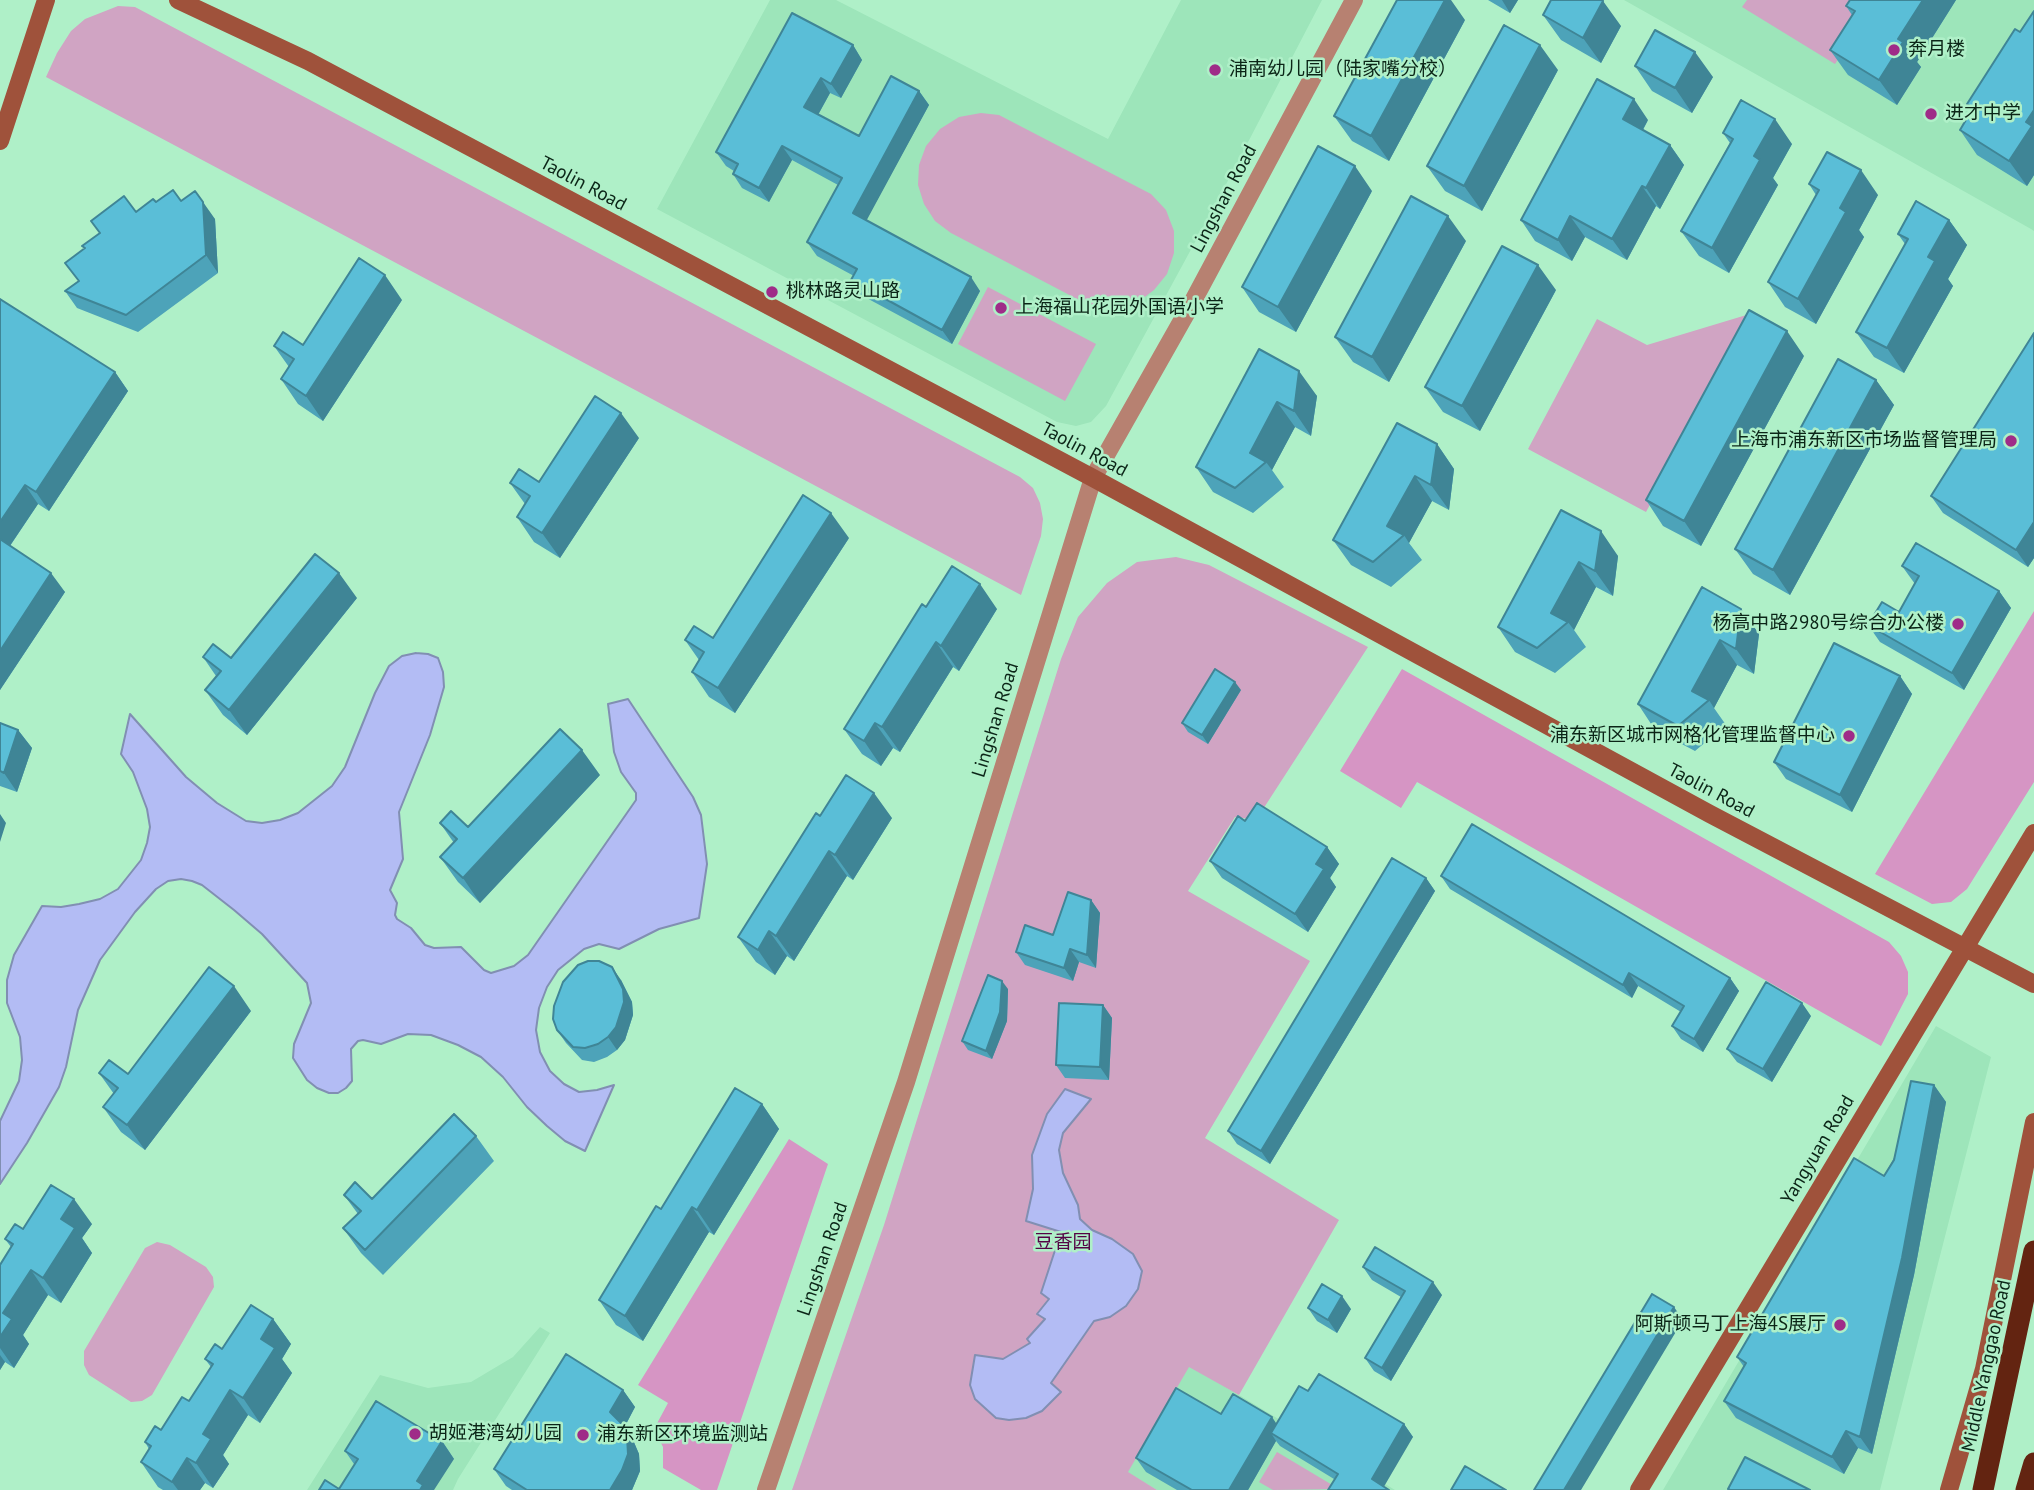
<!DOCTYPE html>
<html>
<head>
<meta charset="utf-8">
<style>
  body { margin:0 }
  canvas { display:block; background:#aff0c8 }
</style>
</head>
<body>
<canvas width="2034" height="1490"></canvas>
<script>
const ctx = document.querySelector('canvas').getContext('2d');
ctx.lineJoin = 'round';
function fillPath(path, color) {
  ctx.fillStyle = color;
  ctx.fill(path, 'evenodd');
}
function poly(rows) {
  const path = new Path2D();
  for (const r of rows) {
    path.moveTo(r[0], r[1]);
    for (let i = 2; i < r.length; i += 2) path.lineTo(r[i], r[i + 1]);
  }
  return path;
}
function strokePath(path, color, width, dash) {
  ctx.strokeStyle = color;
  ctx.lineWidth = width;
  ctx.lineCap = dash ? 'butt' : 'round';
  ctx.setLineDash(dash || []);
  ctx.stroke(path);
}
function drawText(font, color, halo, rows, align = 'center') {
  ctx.font = font + ' "PT Sans","Noto Sans SC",sans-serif';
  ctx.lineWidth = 5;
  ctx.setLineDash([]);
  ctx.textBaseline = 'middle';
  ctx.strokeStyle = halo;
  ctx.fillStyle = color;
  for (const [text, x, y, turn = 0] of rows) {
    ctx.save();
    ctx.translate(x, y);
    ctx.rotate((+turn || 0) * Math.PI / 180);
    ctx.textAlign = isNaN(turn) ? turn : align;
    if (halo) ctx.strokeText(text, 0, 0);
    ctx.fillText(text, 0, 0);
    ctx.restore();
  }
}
fillPath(poly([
  [770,0,836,0,1108,139,1181,0,1322,0,1220,196,1106,406,1091,422,1076,426,1057,422,657,209],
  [1624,0,2034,0,2034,231,2031,229],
  [1936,1026,1991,1057,1880,1490,1663,1490],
  [540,1327,550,1333,458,1479,453,1490,307,1490,380,1375,428,1388,471,1382,513,1357],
  [1189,1366,1239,1395,1395,1490,1157,1490,1127,1472]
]), '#9de5ba');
fillPath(poly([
  [1747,0,1877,0,1835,64,1742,7],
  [118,6,135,7,1020,477,1033,488,1040,503,1043,519,1041,536,1021,595,46,77,57,53,71,31,85,19],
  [981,113,999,115,1151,194,1166,210,1174,231,1174,253,1167,274,1154,290,1138,302,1118,307,1098,307,1079,300,951,233,935,221,924,204,918,185,919,165,926,146,940,129,959,117],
  [988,287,1096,344,1065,401,958,344],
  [1753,313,1646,512,1528,449,1597,319,1647,345],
  [1176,557,1209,565,1368,647,1256,820,1235,817,1188,891,1310,961,1205,1138,1339,1220,1239,1395,1189,1367,1128,1472,1157,1490,792,1490,884,1225,1061,659,1078,617,1107,583,1137,562],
  [157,1242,170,1245,206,1267,213,1277,214,1287,152,1395,142,1401,131,1402,89,1375,84,1365,84,1351,145,1248],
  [1277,1452,1339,1489,1273,1490,1259,1482]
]), '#d0a4c3');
fillPath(poly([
  [2034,611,2034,782,1967,889,1951,902,1932,904,1875,874],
  [1402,669,1889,942,1901,956,1908,972,1908,994,1881,1046,1417,782,1401,808,1340,771],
  [789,1139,828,1164,717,1490,701,1490,663,1468,663,1447,654,1429,668,1403,638,1385]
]), '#d695c4');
const water = poly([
  [416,653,428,654,438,658,443,672,444,687,430,735,399,812,403,859,390,890,397,903,395,915,397,919,411,928,425,945,434,948,461,947,484,970,491,973,514,966,528,955,636,800,636,793,621,772,614,752,608,704,628,699,693,797,701,815,707,864,699,918,659,929,619,949,599,944,584,949,558,970,547,987,539,1008,536,1030,540,1052,550,1071,564,1084,579,1092,597,1090,614,1085,585,1151,565,1141,547,1126,527,1107,503,1077,481,1057,458,1045,431,1035,408,1034,381,1044,363,1040,358,1041,351,1049,352,1081,346,1088,338,1093,329,1093,317,1088,307,1080,293,1058,294,1044,311,1003,307,983,262,934,234,910,202,885,192,881,181,879,168,881,156,889,135,912,100,960,78,1010,66,1067,59,1087,27,1143,0,1184,0,1121,19,1081,22,1060,20,1037,7,1003,7,980,14,955,42,906,61,907,79,904,100,899,118,889,141,860,147,843,150,827,147,809,133,772,121,754,130,714,186,777,217,803,246,821,262,823,280,820,298,813,332,786,345,767,375,693,389,666,402,656,416,653],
  [1065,1089,1091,1099,1063,1133,1059,1150,1063,1173,1078,1205,1080,1219,1092,1230,1112,1239,1133,1254,1142,1271,1138,1289,1126,1306,1110,1317,1094,1321,1051,1383,1061,1392,1042,1411,1026,1418,1009,1420,996,1418,975,1399,970,1385,975,1355,1003,1359,1030,1343,1027,1339,1045,1319,1037,1314,1049,1299,1041,1293,1061,1232,1026,1221,1033,1189,1032,1155,1047,1114,1065,1089]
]);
fillPath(water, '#b3bcf4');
strokePath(water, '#818fb2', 2);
strokePath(poly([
  [766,1490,906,1082,1093,478,1192,303,1354,0]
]), '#b78171', 18);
strokePath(poly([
  [178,0,308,61,1093,478,1710,814,2034,984],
  [0,141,46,0],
  [1639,1490,2034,833],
  [1949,1490,1984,1369,2034,1122]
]), '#9f523b', 18);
strokePath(poly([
  [1983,1490,2034,1251],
  [2026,1490,2034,1463]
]), '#632411', 21);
fillPath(poly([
  [1488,0,1518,0,1510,13],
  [1850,0,1956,0,1917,62,1921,67,1897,105,1848,75,1830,50,1852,15,1846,6],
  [2034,11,2034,175,2027,186,1977,155,1960,130,1972,111,1967,104,2020,32],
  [1543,15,1621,26,1601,63,1561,40],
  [1465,20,1389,161,1352,141,1334,116],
  [853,45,862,60,841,98,830,93,818,115,859,136,919,91,929,105,866,220,980,291,952,344,861,295,851,280,854,276,817,256,807,242,838,185,792,160,769,202,742,188,733,174,734,171,726,166,716,152],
  [1635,66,1713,77,1692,113,1652,91],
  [1558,70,1482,211,1445,191,1427,166],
  [1648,120,1643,130,1670,145,1684,165,1660,209,1656,206,1627,260,1585,237,1572,261,1535,241,1521,220],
  [1723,133,1792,144,1773,178,1778,185,1729,273,1699,256,1681,231,1730,143],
  [1809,184,1878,195,1859,230,1864,237,1816,324,1785,307,1768,282,1816,195],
  [1372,191,1296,332,1259,312,1242,287],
  [181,201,215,219,218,273,138,332,77,308,65,291,78,281,136,212,156,202],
  [1949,220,1967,245,1948,279,1953,286,1904,373,1874,357,1856,332,1905,244,1898,234],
  [1466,241,1389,382,1353,362,1335,337],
  [1556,290,1480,431,1443,412,1425,387],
  [0,299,115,372,128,391,49,511,38,504,10,546,65,592,0,690],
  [402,300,323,421,298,404,281,379,289,367,274,346,303,345],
  [2034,333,2034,558,2028,567,1943,513,1931,496],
  [1259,349,1317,396,1311,436,1295,427,1272,470,1284,487,1253,513,1213,492,1196,467],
  [1804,356,1701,546,1663,526,1646,500],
  [1876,380,1894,405,1790,595,1753,574,1735,549],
  [639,438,560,558,534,542,517,517,525,504,510,483,539,482],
  [1437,444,1454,469,1449,510,1432,501,1409,543,1422,560,1391,587,1351,565,1333,540],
  [1561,510,1618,556,1613,596,1596,587,1574,630,1586,647,1555,673,1515,652,1498,627],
  [849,538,735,713,709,697,692,672,699,660,685,640,713,638],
  [1902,566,1999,591,2011,608,1964,690,1880,642,1868,625,1899,612,1915,584],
  [357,598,247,735,223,715,205,690,216,676,203,657,231,658],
  [926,607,997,609,959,671,953,667,900,752,893,748,881,766,862,754,844,729],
  [1741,609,1759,634,1754,674,1737,665,1714,708,1726,725,1695,751,1655,730,1638,704],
  [1900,676,1912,694,1852,812,1786,779,1774,762],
  [1241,690,1208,744,1188,732,1182,723],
  [0,723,18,730,32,748,17,792,0,786],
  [600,775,480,903,458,882,440,857,454,843,440,823,468,827],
  [820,816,892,818,853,880,847,876,794,961,787,956,775,975,756,962,738,937],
  [1245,821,1327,847,1339,864,1330,878,1336,887,1308,932,1222,878,1210,861],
  [1441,876,1730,978,1739,991,1703,1052,1681,1039,1672,1026,1681,1012,1638,986,1632,998,1450,889],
  [1426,878,1435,891,1270,1164,1237,1144,1228,1131],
  [1091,900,1100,913,1096,968,1079,962,1073,981,1025,965,1016,952,1053,935],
  [621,980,632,1002,633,1015,625,1040,617,1050,607,1057,594,1062,582,1060,566,1043,557,1030],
  [1008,989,1007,1021,992,1059,968,1050,962,1041],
  [1103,1005,1112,1018,1109,1080,1065,1078,1056,1065],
  [251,1011,145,1150,121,1132,103,1107,114,1094,99,1073,128,1074],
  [1811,1016,1772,1082,1737,1062,1727,1049],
  [1934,1085,1946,1102,1914,1275,1872,1454,1858,1448,1844,1474,1736,1418,1724,1401,1744,1367,1737,1357,1884,1176],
  [762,1104,779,1129,714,1235,709,1232,643,1341,616,1325,599,1300,661,1209],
  [476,1136,494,1161,383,1275,361,1253,343,1228,358,1214,344,1195,372,1199],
  [92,1224,82,1238,92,1253,61,1303,48,1295,23,1335,29,1344,14,1368,5,1362,0,1370,0,1265,11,1247,5,1239,23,1229],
  [1363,1267,1442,1295,1391,1381,1374,1371,1365,1358,1401,1297,1372,1280],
  [1308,1308,1351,1309,1337,1333,1317,1321],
  [273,1319,291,1344,282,1359,292,1373,260,1423,248,1415,223,1455,229,1464,213,1488,205,1483,200,1490,163,1490,158,1487,141,1462,149,1449,145,1442,161,1430,189,1401,211,1367,205,1359],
  [623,1390,635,1407,624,1428,633,1440,639,1454,640,1471,632,1490,512,1490,506,1486,494,1469],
  [1308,1391,1404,1424,1413,1437,1334,1479,1280,1446,1276,1441,1248,1490,1177,1490,1146,1472,1136,1458,1221,1414,1276,1424],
  [442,1441,454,1459,354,1464,345,1451]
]), '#4da3b9');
fillPath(poly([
  [1445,0,1451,0,1465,20,1389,161,1371,136],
  [1502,0,1518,0,1510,13],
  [1923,0,1956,0,1917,62,1921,67,1897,105,1879,80,1898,39],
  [1603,1,1621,26,1601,63,1583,38],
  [853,45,862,60,841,98,831,84],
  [1540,45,1558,70,1482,211,1464,186],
  [1695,52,1713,77,1692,113,1675,88],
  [821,78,830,93,814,122,804,107],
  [919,91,929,105,863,227,853,213],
  [1634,99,1648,120,1637,140,1623,119],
  [2034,110,2034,175,2027,186,2009,161,2026,122],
  [1775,119,1792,144,1773,178,1778,185,1729,273,1712,248,1754,156],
  [1670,145,1684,165,1660,209,1646,188],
  [782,146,792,160,769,202,759,188],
  [1355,166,1372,191,1296,332,1278,307],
  [1861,170,1878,195,1859,230,1864,237,1816,324,1798,299,1840,208],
  [1642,186,1656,206,1627,260,1612,239],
  [203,202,215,219,218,273,206,255],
  [1448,216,1466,241,1389,382,1372,357],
  [1570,216,1585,237,1572,261,1558,240],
  [1949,220,1967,245,1948,279,1953,286,1904,373,1887,348,1928,257],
  [1538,265,1556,290,1480,431,1462,406],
  [385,275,402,300,323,421,306,396],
  [971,277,980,291,952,344,942,330],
  [1787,331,1804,356,1701,546,1684,521],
  [1299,371,1317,396,1311,436,1294,411],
  [115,372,128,391,49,511,36,492],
  [1876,380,1894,405,1790,595,1773,570],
  [1277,402,1295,427,1272,470,1266,462,1250,453],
  [621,413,639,438,560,558,542,533],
  [1437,444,1454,469,1449,510,1431,485],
  [1415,476,1432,501,1409,543,1404,535,1387,526],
  [25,485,38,504,5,553,0,545,0,522],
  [831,513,849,538,735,713,718,688],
  [2034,522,2034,558,2028,567,2016,550],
  [1601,531,1618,556,1613,596,1595,571],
  [1579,562,1596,587,1574,630,1568,622,1551,613],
  [51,573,65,592,0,690,0,651],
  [339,573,357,598,247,735,229,710],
  [980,584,997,609,959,671,941,646],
  [1999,591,2011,608,1964,690,1952,673],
  [1741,609,1759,634,1754,674,1736,649],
  [1720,640,1737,665,1714,708,1709,700,1692,691],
  [936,642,953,667,900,752,882,727],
  [1900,676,1912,694,1852,812,1840,795],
  [1235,682,1241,690,1208,744,1202,735],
  [875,723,893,748,881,766,864,741],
  [18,730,32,748,17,792,4,773],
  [582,750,600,775,480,903,463,878],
  [874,793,892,818,853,880,835,855],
  [0,814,6,823,0,842],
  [1327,847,1339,864,1330,878,1336,887,1308,932,1295,914,1316,864],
  [829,851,847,876,794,961,776,936],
  [1426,878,1435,891,1270,1164,1261,1151],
  [1091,900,1100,913,1096,968,1087,955],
  [769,931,787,956,775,975,758,950],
  [1070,949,1079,962,1073,981,1064,968],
  [612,967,621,980,632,1002,633,1015,625,1040,617,1050,608,1037],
  [1629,973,1638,986,1632,998,1623,985],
  [1730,978,1739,991,1703,1052,1694,1039],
  [1002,981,1008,989,1007,1021,992,1059,986,1051],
  [234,986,251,1011,145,1150,127,1125],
  [1802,1003,1811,1016,1772,1082,1763,1069],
  [1103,1005,1112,1018,1109,1080,1100,1067],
  [1934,1085,1946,1102,1914,1275,1872,1454,1860,1437],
  [762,1104,779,1129,714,1235,697,1210],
  [74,1199,92,1224,82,1238,92,1253,61,1303,43,1278,61,1219],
  [692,1207,709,1232,643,1341,625,1316],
  [31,1270,48,1295,23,1335,29,1344,14,1368,0,1348,0,1337,3,1313],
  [1433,1282,1442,1295,1391,1381,1382,1368],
  [1342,1296,1351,1309,1337,1333,1328,1320],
  [1674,1307,1683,1320,1581,1490,1564,1490],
  [273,1319,291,1344,282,1359,292,1373,260,1423,243,1398,261,1339],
  [0,1355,5,1362,0,1370],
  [230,1390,248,1415,223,1455,229,1464,213,1488,196,1463,203,1434],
  [623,1390,635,1407,624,1428,633,1440,639,1454,640,1471,632,1490,610,1490,610,1412],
  [1272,1417,1282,1432,1271,1433,1276,1441,1248,1490,1229,1490],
  [1404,1424,1413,1437,1382,1490,1372,1479],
  [1846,1431,1858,1448,1844,1474,1832,1457],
  [442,1441,454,1459,434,1490,420,1490,417,1481],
  [187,1458,205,1483,200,1490,178,1490,172,1482]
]), '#3f8596');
const building = poly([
  [1397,0,1445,0,1371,136,1334,116,1397,0],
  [1551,0,1601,0,1603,1,1583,38,1543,15,1551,0],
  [1850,0,1923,0,1898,39,1903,42,1879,80,1830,50,1855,11,1846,6,1850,0],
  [2034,11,2034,110,2026,122,2032,126,2009,161,1960,130,1973,108,1967,104,2015,29,2020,32,2034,11],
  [792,13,853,45,831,84,821,78,804,107,859,136,891,76,919,91,853,213,971,277,942,330,851,280,857,269,807,242,842,178,782,146,759,188,733,174,738,164,716,152,792,13],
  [1504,25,1540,45,1464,186,1427,166,1504,25],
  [1655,30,1695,52,1675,88,1635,66,1655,30],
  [1597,79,1634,99,1623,119,1670,145,1646,188,1642,186,1612,239,1570,216,1558,240,1521,220,1597,79],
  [1741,100,1775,119,1754,156,1760,160,1712,248,1681,231,1733,139,1723,133,1741,100],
  [1318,146,1355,166,1278,307,1242,287,1318,146],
  [1827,152,1861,170,1840,208,1846,212,1798,299,1768,282,1819,190,1809,184,1827,152],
  [173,190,181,201,195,191,203,202,206,255,126,315,65,291,79,281,65,263,85,248,82,246,100,233,91,221,124,196,136,212,153,199,156,202,173,190],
  [1411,196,1448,216,1372,357,1335,337,1411,196],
  [1916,201,1949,220,1928,257,1935,261,1887,348,1856,332,1908,239,1898,234,1916,201],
  [1502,246,1538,265,1462,406,1425,387,1502,246],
  [359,258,385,275,306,396,281,379,294,359,274,346,283,332,303,345,359,258],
  [0,299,115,372,36,492,25,485,0,522,0,299],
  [1749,310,1787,331,1684,521,1646,500,1749,310],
  [2034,333,2034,522,2016,550,1931,496,2034,333],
  [1259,349,1299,371,1294,411,1277,402,1250,453,1266,462,1235,488,1196,467,1259,349],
  [1838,359,1876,380,1773,570,1735,549,1838,359],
  [595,396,621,413,542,533,517,517,530,496,510,483,519,469,539,482,595,396],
  [1397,423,1437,444,1431,485,1415,476,1387,526,1404,535,1373,562,1333,540,1397,423],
  [803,495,831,513,718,688,692,672,704,652,685,640,694,626,713,638,803,495],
  [1561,510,1601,531,1595,571,1579,562,1551,613,1568,622,1537,648,1498,627,1561,510],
  [0,539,51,573,0,651,0,539],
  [1916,543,1999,591,1952,673,1868,625,1882,602,1899,612,1919,576,1902,566,1916,543],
  [315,554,339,573,229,710,205,690,221,671,203,657,213,644,231,658,315,554],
  [952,566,980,584,941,646,936,642,882,727,875,723,864,741,844,729,922,604,926,607,952,566],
  [1702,587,1741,609,1736,649,1720,640,1692,691,1709,700,1678,726,1638,704,1702,587],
  [1834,643,1900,676,1840,795,1774,762,1834,643],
  [1215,669,1235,682,1202,735,1182,723,1215,669],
  [0,723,18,730,4,773,0,771,0,723],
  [560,729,582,750,463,878,440,857,457,839,440,823,451,811,468,827,560,729],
  [846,775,874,793,835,855,829,851,776,936,769,931,758,950,738,937,816,813,820,816,846,775],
  [1257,803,1327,847,1316,864,1324,869,1295,914,1210,861,1238,816,1245,821,1257,803],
  [1472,824,1730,978,1694,1039,1672,1026,1684,1006,1629,973,1623,985,1441,876,1472,824],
  [1392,858,1426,878,1261,1151,1228,1131,1392,858],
  [1068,892,1091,900,1087,955,1070,949,1064,968,1016,952,1025,925,1053,935,1068,892],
  [588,961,599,961,612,967,623,989,624,1002,616,1027,608,1037,598,1044,585,1048,573,1047,557,1030,553,1019,554,1006,563,982,578,965,588,961],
  [209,967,234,986,127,1125,103,1107,118,1088,99,1073,109,1060,128,1074,209,967],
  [988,975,1002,981,1000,1012,986,1051,962,1041,988,975],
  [1766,982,1802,1003,1763,1069,1727,1049,1766,982],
  [1059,1003,1103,1005,1100,1067,1056,1065,1059,1003],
  [1911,1081,1934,1085,1902,1258,1860,1437,1846,1431,1832,1457,1724,1401,1746,1363,1737,1357,1854,1158,1884,1176,1894,1160,1911,1081],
  [735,1088,762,1104,697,1210,692,1207,625,1316,599,1300,656,1206,661,1209,735,1088],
  [454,1114,476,1136,365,1250,343,1228,361,1211,344,1195,355,1182,372,1199,454,1114],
  [51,1185,74,1199,61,1219,75,1228,43,1278,31,1270,3,1313,12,1319,0,1337,0,1265,13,1244,5,1239,15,1224,23,1229,51,1185],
  [1375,1247,1433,1282,1382,1368,1365,1358,1405,1291,1363,1267,1375,1247],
  [1322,1284,1342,1296,1328,1320,1308,1308,1322,1284],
  [1652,1294,1674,1307,1564,1490,1534,1490,1652,1294],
  [251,1305,273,1319,261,1339,275,1348,243,1398,230,1390,203,1434,211,1439,196,1463,187,1458,172,1482,141,1462,151,1446,145,1442,155,1426,161,1430,182,1397,189,1401,213,1364,205,1359,215,1344,222,1349,251,1305],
  [566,1354,623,1390,610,1412,621,1423,627,1437,628,1454,622,1470,610,1490,527,1490,494,1469,566,1354],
  [1319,1374,1404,1424,1372,1479,1389,1490,1328,1490,1338,1474,1271,1433,1299,1386,1308,1391,1319,1374],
  [1176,1388,1221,1414,1233,1394,1272,1417,1229,1490,1192,1490,1136,1458,1176,1388],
  [376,1401,442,1441,417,1481,423,1485,420,1490,319,1490,325,1480,339,1489,358,1459,345,1451,376,1401],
  [1745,1457,1810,1490,1730,1490,1728,1489,1745,1457],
  [1465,1466,1506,1490,1451,1490,1465,1466]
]);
fillPath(building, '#5abed7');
strokePath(building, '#3f8596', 2);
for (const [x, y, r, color] of [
  [1894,50,7,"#9f2c88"],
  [1215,70,7,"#9f2c88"],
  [1931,114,7,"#9f2c88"],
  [772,292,7,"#9f2c88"],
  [1001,308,7,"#9f2c88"],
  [2011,441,7,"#9f2c88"],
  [1958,624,7,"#9f2c88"],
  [1849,736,7,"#9f2c88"],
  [1840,1325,7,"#9f2c88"],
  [415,1434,7,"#9f2c88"],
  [583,1435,7,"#9f2c88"]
]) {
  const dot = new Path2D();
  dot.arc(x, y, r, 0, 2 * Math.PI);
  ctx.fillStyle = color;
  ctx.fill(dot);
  strokePath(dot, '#aff0c8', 2.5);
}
drawText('19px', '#0b2517', '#aff0c8', [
  ["奔月楼",1908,50],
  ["浦南幼儿园（陆家嘴分校）",1229,70],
  ["进才中学",1945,114],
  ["桃林路灵山路",786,292],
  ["上海福山花园外国语小学",1015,308],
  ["上海市浦东新区市场监督管理局",1997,441,"right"],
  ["杨高中路2980号综合办公楼",1944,624,"right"],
  ["浦东新区城市网格化管理监督中心",1835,736,"right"],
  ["阿斯顿马丁上海4S展厅",1826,1325,"right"],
  ["胡姬港湾幼儿园",429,1434],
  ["浦东新区环境监测站",597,1435]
], 'left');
drawText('19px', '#0b2517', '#aff0c8', [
  ["Taolin Road",583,184,28],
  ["Lingshan Road",1224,199,-62],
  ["Taolin Road",1084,450,28],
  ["Lingshan Road",996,720,-73],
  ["Taolin Road",1711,791,28],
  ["Yangyuan Road",1818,1150,-59],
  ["Lingshan Road",823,1259,-71],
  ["Middle Yanggao Road",1987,1366,-78]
]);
drawText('19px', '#540446', '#aff0c8', [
  ["豆香园",1063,1243]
]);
</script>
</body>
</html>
